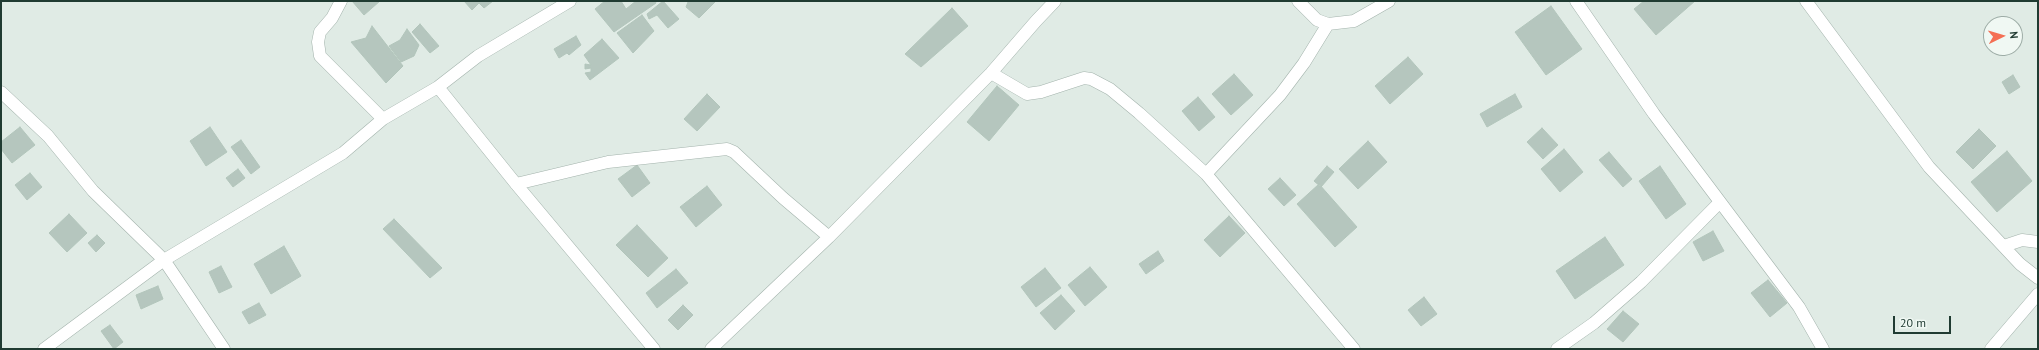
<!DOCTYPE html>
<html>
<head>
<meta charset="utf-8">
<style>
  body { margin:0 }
  #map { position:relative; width:2039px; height:350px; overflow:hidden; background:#e0ebe5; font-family:"PT Sans",sans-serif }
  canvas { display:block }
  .frame { position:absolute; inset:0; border:2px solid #203b32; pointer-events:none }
  .north { position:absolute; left:1983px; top:16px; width:40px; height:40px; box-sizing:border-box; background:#f0f8f3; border:1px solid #9daca6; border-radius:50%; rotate:85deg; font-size:11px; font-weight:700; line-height:16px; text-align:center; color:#203b32 }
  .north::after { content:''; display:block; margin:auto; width:14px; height:18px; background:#f46f54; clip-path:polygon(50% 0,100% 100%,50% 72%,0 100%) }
  .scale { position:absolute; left:1893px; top:316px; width:58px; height:18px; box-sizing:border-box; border:2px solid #203b32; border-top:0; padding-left:5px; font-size:12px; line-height:14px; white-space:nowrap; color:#203b32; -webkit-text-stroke:3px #f0f8f3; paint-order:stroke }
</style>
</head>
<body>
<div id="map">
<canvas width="2039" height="350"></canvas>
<div class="frame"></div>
<div class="north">N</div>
<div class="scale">20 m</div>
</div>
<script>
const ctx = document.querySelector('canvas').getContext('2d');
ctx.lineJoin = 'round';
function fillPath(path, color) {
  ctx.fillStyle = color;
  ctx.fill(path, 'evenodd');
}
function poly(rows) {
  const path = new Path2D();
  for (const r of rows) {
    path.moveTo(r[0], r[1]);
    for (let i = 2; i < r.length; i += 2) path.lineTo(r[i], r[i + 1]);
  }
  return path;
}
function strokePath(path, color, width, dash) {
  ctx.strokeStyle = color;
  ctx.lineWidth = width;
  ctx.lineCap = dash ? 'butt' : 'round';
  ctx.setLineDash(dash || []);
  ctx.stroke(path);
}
const building = poly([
  [352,1,380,1,364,15,352,1],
  [464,1,493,1,484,8,479,3,472,10,464,1],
  [605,1,621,1,626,9,636,1,655,1,656,3,614,32,595,9,605,1],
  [663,1,679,19,668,28,657,15,649,19,647,14,663,1],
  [687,1,716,1,699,18,686,7,688,2,687,1],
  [1644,1,1695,1,1656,35,1634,9,1644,1],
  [1551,6,1582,49,1546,75,1515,32,1551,6],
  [952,8,968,26,921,67,905,54,952,8],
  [642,15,654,31,633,53,617,33,642,15],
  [420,24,439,46,430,53,412,32,420,24],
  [372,26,403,66,386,83,351,42,366,38,372,26],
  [407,29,419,45,414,56,401,62,389,46,400,40,407,29],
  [576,36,581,45,569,55,567,53,559,58,554,49,576,36],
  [602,39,619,58,590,80,585,73,591,72,591,68,585,69,585,64,591,65,584,55,602,39],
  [1408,57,1423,74,1390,104,1375,86,1408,57],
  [1234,74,1253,95,1231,115,1212,94,1234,74],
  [2013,75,2020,87,2009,94,2002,82,2013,75],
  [997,86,1019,105,989,141,967,122,997,86],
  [707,94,720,107,697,131,684,119,707,94],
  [1515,94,1522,107,1487,127,1480,114,1515,94],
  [1198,97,1215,117,1199,131,1182,111,1198,97],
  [20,127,35,145,12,163,1,149,1,142,20,127],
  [210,127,227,152,206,166,190,141,210,127],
  [1542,128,1558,145,1543,159,1527,142,1542,128],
  [1979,129,1996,146,1973,169,1956,152,1979,129],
  [241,140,260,167,251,174,231,147,241,140],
  [1368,141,1387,162,1358,189,1339,169,1368,141],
  [1564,149,1583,172,1560,192,1541,169,1564,149],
  [2007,151,2032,181,1997,212,1971,182,2007,151],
  [1609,152,1632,179,1623,187,1599,160,1609,152],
  [637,165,650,183,632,197,618,179,637,165],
  [1327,166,1334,172,1321,187,1314,181,1327,166],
  [1660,166,1686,204,1666,219,1639,181,1660,166],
  [238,169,245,178,233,187,226,178,238,169],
  [30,173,42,187,27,200,15,185,30,173],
  [1280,178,1296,195,1284,206,1268,189,1280,178],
  [1319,184,1357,227,1335,247,1297,204,1319,184],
  [707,186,722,205,696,227,680,207,707,186],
  [69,214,87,233,67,252,49,233,69,214],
  [1229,216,1245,233,1220,257,1204,240,1229,216],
  [394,219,442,268,430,278,383,229,394,219],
  [637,225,668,258,648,277,616,245,637,225],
  [1713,231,1724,251,1703,261,1693,242,1713,231],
  [97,235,105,243,96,252,88,243,97,235],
  [1605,237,1624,265,1575,299,1556,271,1605,237],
  [284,246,301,276,271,294,254,264,284,246],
  [1158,251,1164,261,1146,274,1139,264,1158,251],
  [221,266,232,287,219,293,209,272,221,266],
  [1090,267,1107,287,1085,306,1068,285,1090,267],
  [1045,268,1061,288,1036,307,1021,287,1045,268],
  [676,269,688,283,657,308,646,293,676,269],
  [1768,280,1787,303,1770,317,1751,293,1768,280],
  [158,286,163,299,141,309,136,295,158,286],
  [1061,295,1075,311,1055,330,1040,313,1061,295],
  [1424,297,1437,314,1421,326,1408,310,1424,297],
  [259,303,266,315,249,324,242,312,259,303],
  [683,305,693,315,678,330,668,320,683,305],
  [1623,311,1639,324,1623,342,1607,329,1623,311],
  [110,325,123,342,114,349,101,331,110,325]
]);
fillPath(building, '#b5c6be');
strokePath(building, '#b2c5bb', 1);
const minor = poly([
  [341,1,332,18,320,32,318,42,320,56,383,119],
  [1298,1,1317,20,1328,24,1354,21,1389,1],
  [1576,1,1654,114,1799,307,1823,349],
  [1806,1,1929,167,2020,264,2038,278],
  [991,73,1027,94,1041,92,1084,78,1091,79,1110,89,1139,113,1206,174,1354,349],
  [438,87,516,184,654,349],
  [1,92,48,136,93,191,164,260,224,349],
  [1206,174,1280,95,1304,63,1328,24],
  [516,184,608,162,727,149,734,152,783,198,829,237],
  [2004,246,2022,240,2038,242],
  [44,349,164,260,343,153,383,119,438,87,478,56,570,1],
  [711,349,829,237,991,73,1036,21,1055,1],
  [1557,349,1594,323,1641,282,1720,202],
  [1991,349,2038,294]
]);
strokePath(minor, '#a3b3ac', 13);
strokePath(minor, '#fff', 12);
</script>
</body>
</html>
